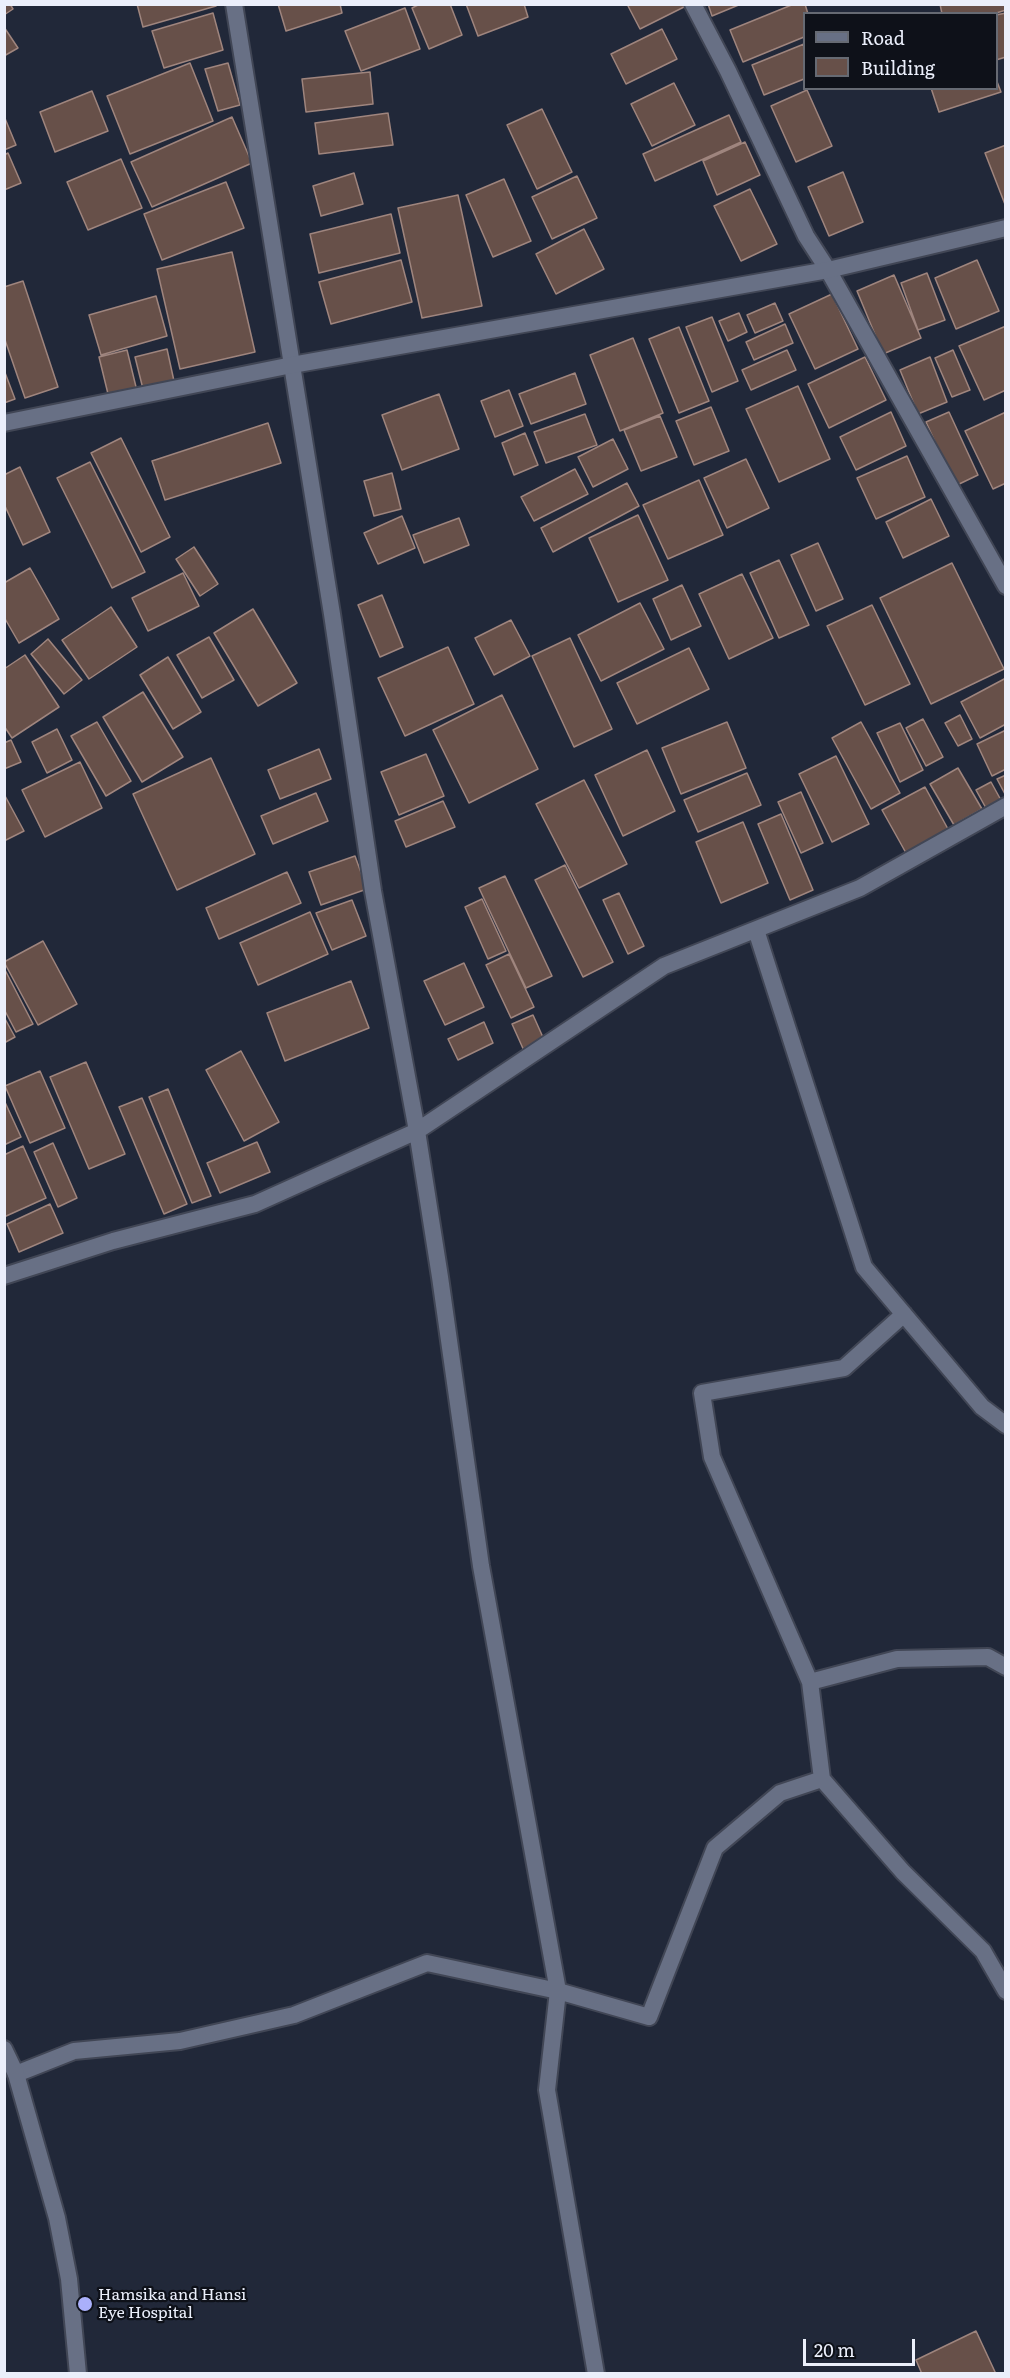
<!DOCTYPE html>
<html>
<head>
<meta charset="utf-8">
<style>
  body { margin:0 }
  #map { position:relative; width:1010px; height:2378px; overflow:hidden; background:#212839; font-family:Literata,serif }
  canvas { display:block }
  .frame { position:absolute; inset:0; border:6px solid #ebeffb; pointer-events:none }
  .legend { position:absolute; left:803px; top:12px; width:195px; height:78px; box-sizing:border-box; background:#0e1119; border:2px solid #666a73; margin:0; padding:8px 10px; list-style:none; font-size:18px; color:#ebeffb }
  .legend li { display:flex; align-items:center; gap:12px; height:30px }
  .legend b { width:30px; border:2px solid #666a73 }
  .scale { position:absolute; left:803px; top:2339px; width:112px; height:27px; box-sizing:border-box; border:3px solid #ebeffb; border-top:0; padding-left:8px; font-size:18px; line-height:21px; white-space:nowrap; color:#ebeffb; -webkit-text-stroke:4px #0e1119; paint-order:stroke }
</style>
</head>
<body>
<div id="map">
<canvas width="1010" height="2378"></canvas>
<div class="frame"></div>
<ul class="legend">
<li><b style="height:8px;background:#687085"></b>Road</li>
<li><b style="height:16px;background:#675049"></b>Building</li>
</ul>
<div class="scale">20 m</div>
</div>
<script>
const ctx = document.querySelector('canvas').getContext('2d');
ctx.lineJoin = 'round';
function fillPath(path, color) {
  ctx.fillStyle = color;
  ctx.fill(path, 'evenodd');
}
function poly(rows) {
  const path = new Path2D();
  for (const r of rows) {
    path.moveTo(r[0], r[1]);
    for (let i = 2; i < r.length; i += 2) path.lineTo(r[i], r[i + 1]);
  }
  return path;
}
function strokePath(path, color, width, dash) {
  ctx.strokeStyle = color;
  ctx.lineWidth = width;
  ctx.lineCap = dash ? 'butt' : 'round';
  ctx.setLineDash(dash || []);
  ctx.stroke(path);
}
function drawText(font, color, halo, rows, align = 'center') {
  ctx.font = font + ' Literata,serif';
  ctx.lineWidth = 4.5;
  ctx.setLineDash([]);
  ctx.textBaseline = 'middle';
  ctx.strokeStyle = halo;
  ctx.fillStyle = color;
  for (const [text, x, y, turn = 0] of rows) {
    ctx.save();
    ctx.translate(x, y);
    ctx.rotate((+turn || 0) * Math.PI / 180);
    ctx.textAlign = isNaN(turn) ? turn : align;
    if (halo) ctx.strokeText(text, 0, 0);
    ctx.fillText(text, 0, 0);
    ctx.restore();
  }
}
const building = poly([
  [4,4,10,4,13,9,4,15,4,4],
  [137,4,215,4,216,6,143,27,137,4],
  [278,4,340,4,342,13,286,31,278,4],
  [420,4,450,4,462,35,429,49,412,8,420,4],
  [466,4,524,4,528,17,478,36,466,4],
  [627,4,683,4,684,7,640,29,627,4],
  [708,4,741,4,712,16,708,4],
  [794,4,805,4,808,14,804,14,804,37,743,62,730,30,794,4],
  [940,4,1006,4,1006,10,993,14,942,14,940,4],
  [405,8,420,49,361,71,345,31,405,8],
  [213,13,223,50,164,68,152,31,213,13],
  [1006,13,1006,57,996,60,996,15,1006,13],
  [4,27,18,48,4,56,4,27],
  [662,29,677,59,626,84,611,54,662,29],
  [804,44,804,79,764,95,752,65,804,44],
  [190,63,213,121,130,154,107,96,190,63],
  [228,63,240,105,218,111,205,69,228,63],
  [370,72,373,104,306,112,302,79,370,72],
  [996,79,1001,92,939,112,931,88,996,88,996,79],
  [674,83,695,125,652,146,631,104,674,83],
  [807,90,832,146,796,162,771,106,807,90],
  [92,91,108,131,55,152,40,112,92,91],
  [542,109,572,172,537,189,507,125,542,109],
  [388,113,393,145,319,154,315,123,388,113],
  [729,115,741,142,655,181,643,154,729,115],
  [4,116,16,145,4,150,4,116],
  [232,117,252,163,152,207,131,162,232,117],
  [745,142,760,175,717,195,703,161,745,142],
  [1006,145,1006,207,985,153,1006,145],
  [8,153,21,183,4,190,4,155,8,153],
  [121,159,142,208,88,230,67,182,121,159],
  [843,172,863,222,829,236,808,187,843,172],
  [354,173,363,204,321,216,313,186,354,173],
  [577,176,597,218,552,239,532,197,577,176],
  [504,179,531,241,493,257,466,195,504,179],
  [226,182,244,228,162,260,144,214,226,182],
  [750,189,777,244,741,261,714,206,750,189],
  [458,195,482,306,422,318,398,208,458,195],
  [391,214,400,253,319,273,310,234,391,214],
  [584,229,604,269,556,294,536,254,584,229],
  [232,252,255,352,180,369,157,269,232,252],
  [401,260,412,302,331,324,319,282,401,260],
  [977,260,999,311,956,329,935,278,977,260],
  [927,273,945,320,918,330,901,283,927,273],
  [894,275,921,338,883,354,857,291,894,275],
  [23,281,58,387,25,398,4,337,4,287,23,281],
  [832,294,858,349,815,369,789,314,832,294],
  [156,296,167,336,101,355,89,315,156,296],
  [775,303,783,321,755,333,747,315,775,303],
  [739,313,747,332,728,341,719,321,739,313],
  [712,317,738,381,712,392,686,327,712,317],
  [785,324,793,343,754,360,746,342,785,324],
  [1006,326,1006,390,984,400,959,346,1006,326],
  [679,327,709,401,679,413,649,339,679,327],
  [633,338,663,413,620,431,590,355,633,338],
  [167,349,174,381,143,389,135,357,167,349],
  [127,350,137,391,109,398,99,357,127,350],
  [787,350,796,370,751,390,742,370,787,350],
  [953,350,970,390,952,397,935,358,953,350],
  [865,357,886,400,829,428,808,384,865,357],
  [930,357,947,402,918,414,900,370,930,357],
  [4,370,15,399,4,403,4,370],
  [575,373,586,404,531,424,519,394,575,373],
  [798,386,830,459,779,482,746,409,798,386],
  [509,390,523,426,495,437,481,401,509,390],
  [439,394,459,449,402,470,382,415,439,394],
  [711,407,729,451,694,465,676,421,711,407],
  [891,412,906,446,856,470,840,437,891,412],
  [949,412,978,475,955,486,926,422,949,412],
  [1006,412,1006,483,993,489,965,431,1006,412],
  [585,414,597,445,546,463,534,432,585,414],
  [660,416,677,457,641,471,624,430,660,416],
  [268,423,281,463,165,500,152,461,268,423],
  [525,433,538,465,514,475,502,443,525,433],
  [121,438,170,537,141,552,91,453,121,438],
  [613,439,628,469,593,487,578,457,613,439],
  [907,456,925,497,876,519,857,478,907,456],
  [746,459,769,508,727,528,704,478,746,459],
  [90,462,145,572,112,588,57,478,90,462],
  [20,467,50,532,23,545,4,504,4,475,20,467],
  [575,469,588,494,534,521,521,497,575,469],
  [392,473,401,509,374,516,364,481,392,473],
  [699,480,723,535,668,559,643,505,699,480],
  [627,483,639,506,553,552,541,528,627,483],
  [931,499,949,536,903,558,886,522,931,499],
  [638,515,668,580,618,602,589,538,638,515],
  [402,516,415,548,378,564,364,533,402,516],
  [459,518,469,545,424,563,413,535,459,518],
  [818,543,843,599,816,611,791,555,818,543],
  [194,547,218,584,200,596,176,559,194,547],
  [779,560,809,625,779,638,750,573,779,560],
  [952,563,1004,669,931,704,880,598,952,563],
  [30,568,59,619,19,643,4,617,4,583,30,568],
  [183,573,199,606,148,631,132,598,183,573],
  [742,574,773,638,729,659,699,594,742,574],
  [682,585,701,626,671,640,653,599,682,585],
  [382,595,403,647,380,657,358,605,382,595],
  [640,603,664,649,601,681,578,635,640,603],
  [872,605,910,684,865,705,827,626,872,605],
  [111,607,137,647,89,679,62,640,111,607],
  [253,609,297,683,258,706,214,633,253,609],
  [511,620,530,656,494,675,475,638,511,620],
  [209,637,234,680,202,698,177,655,209,637],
  [570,638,612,729,574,747,532,656,570,638],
  [48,639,82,680,64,694,31,654,48,639],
  [448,647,474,704,405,736,378,678,448,647],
  [689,648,709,689,637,724,617,683,689,648],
  [25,655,59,707,12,738,4,726,4,669,25,655],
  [168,657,201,712,173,729,140,675,168,657],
  [1006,678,1006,724,980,738,961,702,1006,678],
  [143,692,183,757,142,782,103,717,143,692],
  [502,695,538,769,469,803,433,730,502,695],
  [960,715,972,739,958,746,945,723,960,715],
  [923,719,943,757,926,766,906,728,923,719],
  [97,722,131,781,106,796,71,736,97,722],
  [727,722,746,768,681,794,662,748,727,722],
  [861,722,900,793,871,809,832,738,861,722],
  [900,723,923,770,900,782,877,733,900,723],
  [57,729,72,760,47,773,32,742,57,729],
  [1006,730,1006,769,992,776,977,744,1006,730],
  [11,740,21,762,4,769,4,743,11,740],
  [319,749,331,779,280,799,268,770,319,749],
  [647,750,675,811,623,836,595,775,647,750],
  [426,754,444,796,399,815,381,772,426,754],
  [836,756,869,824,832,842,799,774,836,756],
  [211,758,255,854,177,890,133,794,211,758],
  [80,762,102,808,45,837,22,790,80,762],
  [958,768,982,809,954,825,930,784,958,768],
  [747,773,761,805,698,832,684,800,747,773],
  [1006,775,1006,796,997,779,1006,775],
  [584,780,627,864,579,888,536,804,584,780],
  [991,782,1002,802,987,810,976,790,991,782],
  [925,787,948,829,906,853,882,810,925,787],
  [801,792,823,843,801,853,778,802,801,792],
  [316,793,328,821,273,844,261,816,316,793],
  [4,794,24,831,4,841,4,794],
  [443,801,455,827,406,847,395,821,443,801],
  [781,814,813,890,790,900,758,824,781,814],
  [743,822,768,883,721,903,696,842,743,822],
  [355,856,367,889,321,905,309,872,355,856],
  [565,865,613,962,583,977,535,880,565,865],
  [287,872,301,903,219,939,206,908,287,872],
  [505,876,552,976,526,988,479,888,505,876],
  [619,893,644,946,628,954,603,900,619,893],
  [482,899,506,951,488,959,465,907,482,899],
  [352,900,366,936,332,950,316,913,352,900],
  [310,912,328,954,258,985,240,943,310,912],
  [43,941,77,1004,38,1025,4,962,43,941],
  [509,954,534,1007,511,1018,486,965,509,954],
  [464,963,484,1007,445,1025,424,981,464,963],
  [4,968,33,1024,16,1032,4,1009,4,968],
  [351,981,369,1028,285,1061,267,1013,351,981],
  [533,1015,546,1044,525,1053,512,1024,533,1015],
  [4,1017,15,1037,4,1043,4,1017],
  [484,1022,493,1043,458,1060,448,1039,484,1022],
  [241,1051,279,1122,244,1141,206,1070,241,1051],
  [86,1062,125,1154,89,1169,50,1077,86,1062],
  [40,1071,65,1128,30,1143,5,1086,40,1071],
  [168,1089,211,1196,192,1203,149,1097,168,1089],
  [142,1098,187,1204,164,1214,119,1107,142,1098],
  [4,1100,21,1137,4,1145,4,1100],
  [257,1142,270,1172,220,1193,207,1163,257,1142],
  [53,1143,77,1198,58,1207,34,1152,53,1143],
  [23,1146,46,1198,4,1217,4,1155,23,1146],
  [50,1204,63,1233,19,1252,7,1224,50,1204],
  [976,2331,996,2374,922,2374,916,2360,976,2331]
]);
fillPath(building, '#675049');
strokePath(building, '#9f857e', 1.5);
const minor = poly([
  [693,4,728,71,806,236,828,270,1006,586],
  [756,930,864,1267,982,1407,1006,1425],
  [4,1276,113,1241,255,1204,417,1131,373,891,332,614,234,4],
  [904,1314,844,1368,702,1393,712,1457,810,1682,822,1779,903,1872,983,1951,1006,1991],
  [810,1682,897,1659,988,1657,1006,1667],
  [16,2074,74,2051,180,2041,294,2015,427,1963,558,1991,649,2017,715,1848,780,1793,822,1779],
  [596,2374,547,2090,558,1991,481,1566,440,1277,417,1131,664,966,860,888,1006,806]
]);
const tertiary = poly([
  [4,2049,16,2074,57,2218,69,2279,78,2374]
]);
const secondary = poly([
  [4,423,292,365,828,270,1006,228]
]);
strokePath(minor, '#414655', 20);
strokePath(tertiary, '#414655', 20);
strokePath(secondary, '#414655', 20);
strokePath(minor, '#687085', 16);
strokePath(tertiary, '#687085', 16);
strokePath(secondary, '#687085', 16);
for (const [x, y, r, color] of [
  [85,2304,8,"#aab0fb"]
]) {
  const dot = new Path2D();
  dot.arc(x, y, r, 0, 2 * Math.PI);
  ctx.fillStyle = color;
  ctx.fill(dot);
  strokePath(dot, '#0e1119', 2);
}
drawText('16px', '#ebeffb', '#0e1119', [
  ["Hamsika and Hansi",98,2295],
  ["Eye Hospital",98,2313]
], 'left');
</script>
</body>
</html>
